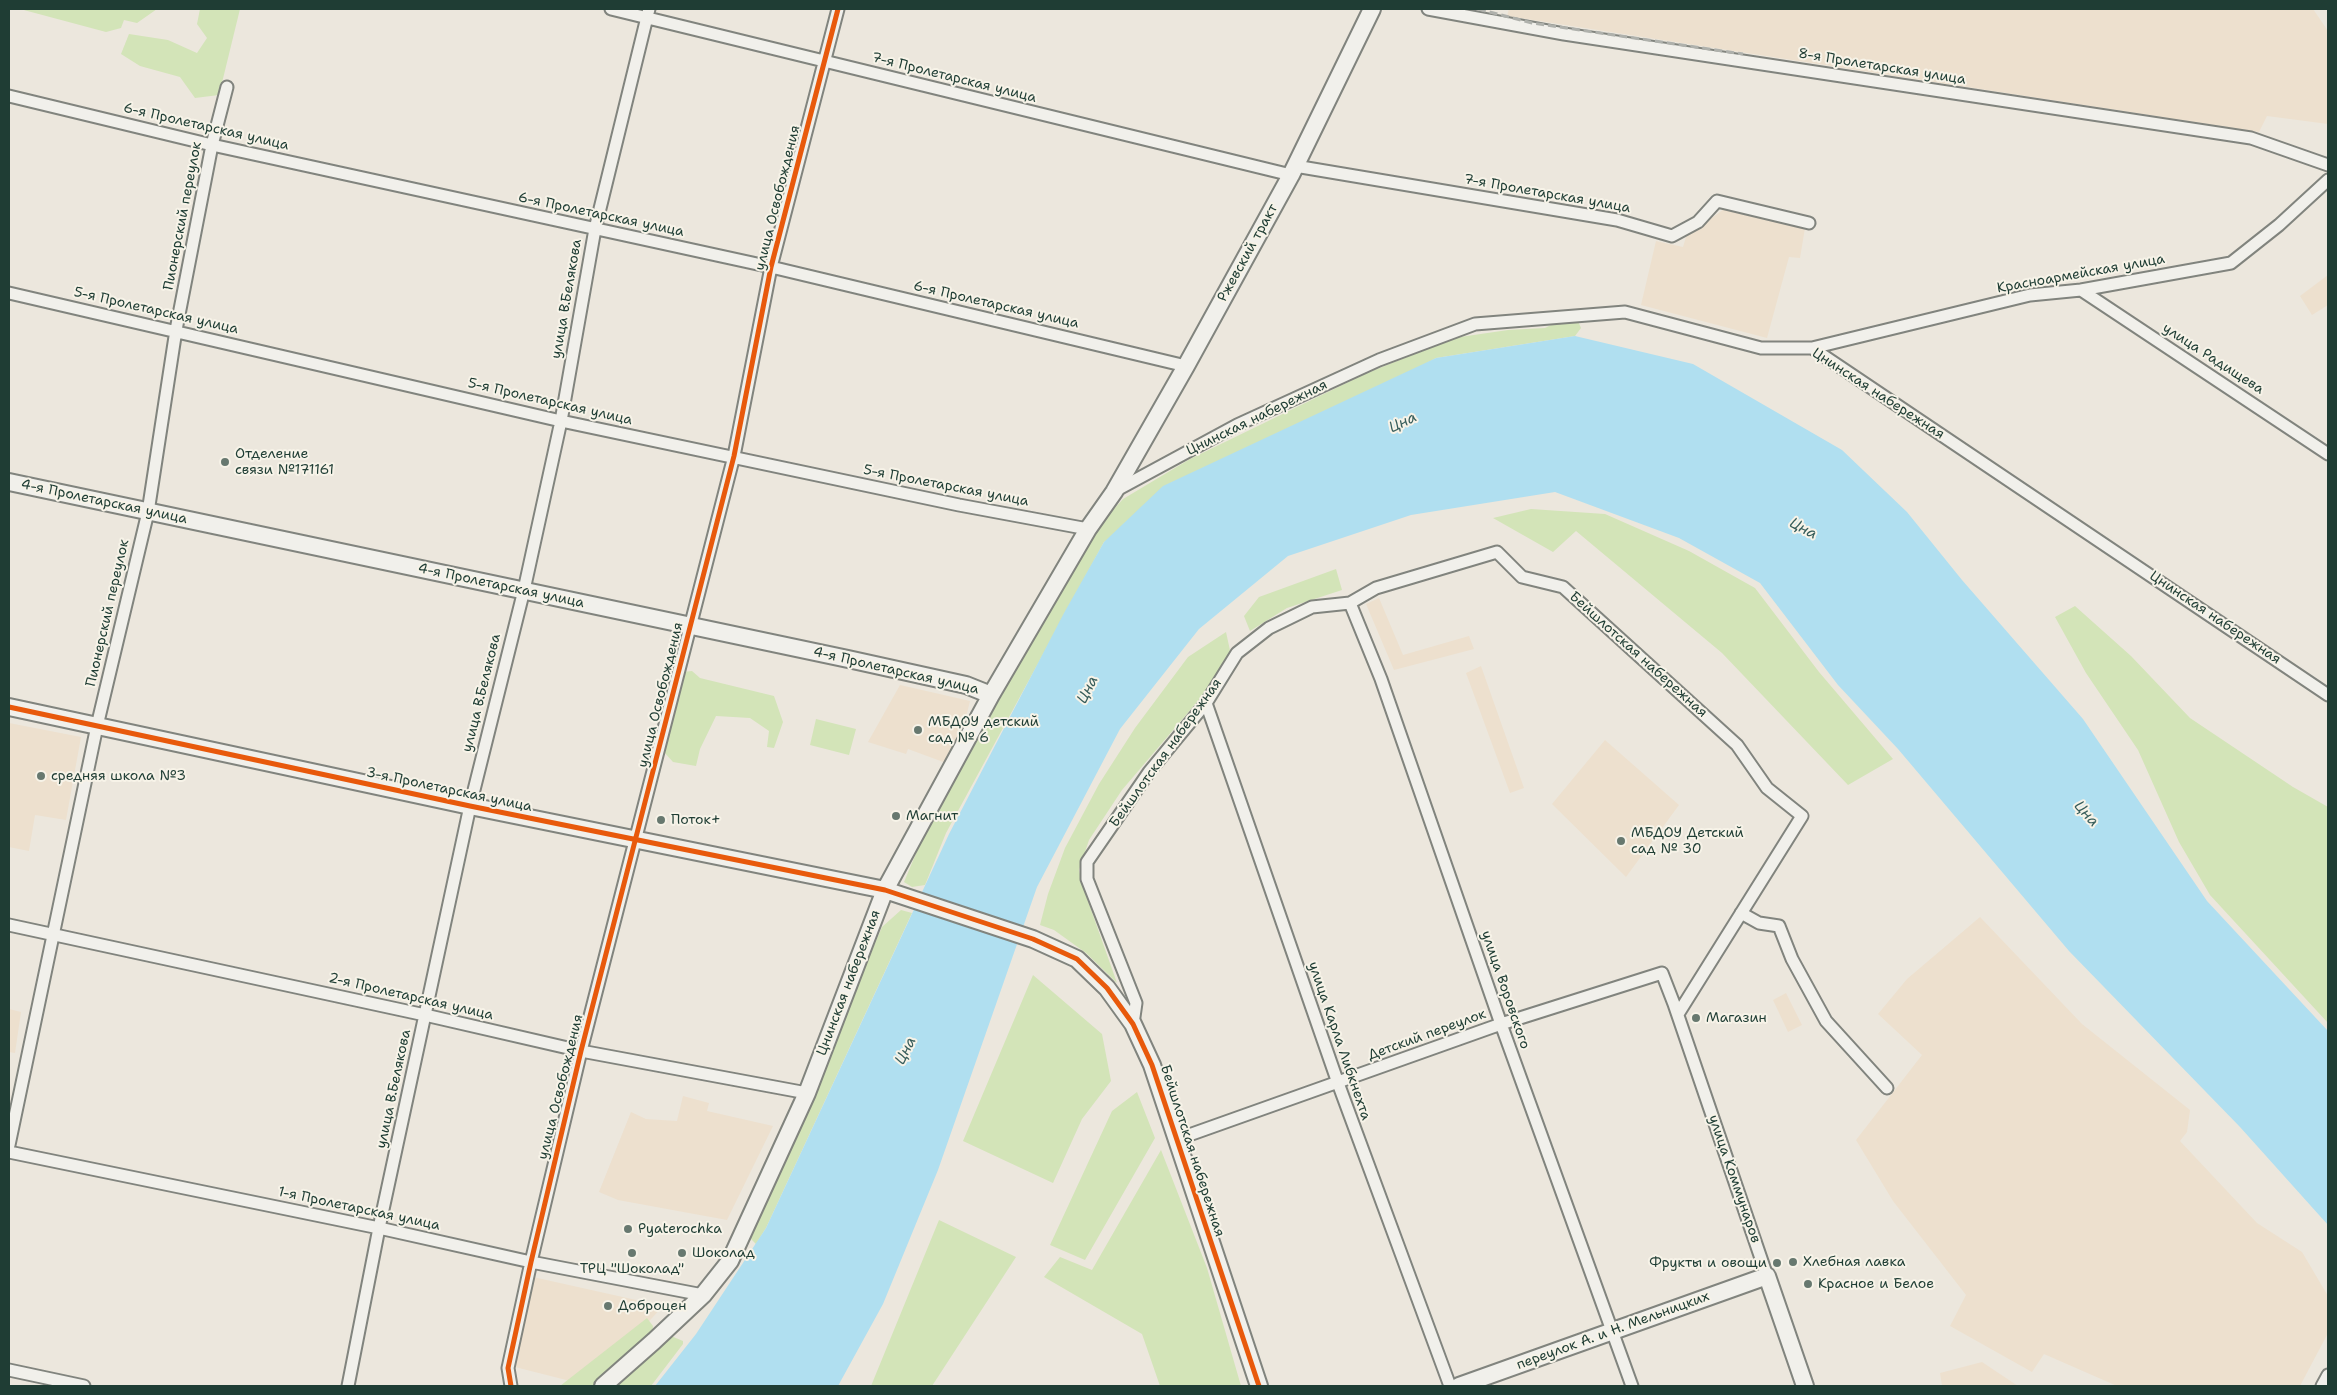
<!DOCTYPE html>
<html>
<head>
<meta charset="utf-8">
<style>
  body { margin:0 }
  #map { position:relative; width:2337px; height:1395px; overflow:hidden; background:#ece7dd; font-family:"Shantell Sans",sans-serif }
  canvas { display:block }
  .frame { position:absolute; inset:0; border:10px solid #1f3d34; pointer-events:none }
</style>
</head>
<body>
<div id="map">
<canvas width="2337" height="1395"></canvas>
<div class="frame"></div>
</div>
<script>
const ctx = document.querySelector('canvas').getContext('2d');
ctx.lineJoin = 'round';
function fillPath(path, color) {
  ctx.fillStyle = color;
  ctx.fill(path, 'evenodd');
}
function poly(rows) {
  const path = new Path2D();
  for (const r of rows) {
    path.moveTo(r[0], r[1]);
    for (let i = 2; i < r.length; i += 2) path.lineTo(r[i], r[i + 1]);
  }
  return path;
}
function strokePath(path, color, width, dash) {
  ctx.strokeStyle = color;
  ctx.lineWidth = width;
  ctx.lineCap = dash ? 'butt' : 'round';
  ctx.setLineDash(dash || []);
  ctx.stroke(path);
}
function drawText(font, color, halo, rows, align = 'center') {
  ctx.font = font + ' "Shantell Sans",sans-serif';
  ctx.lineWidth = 4;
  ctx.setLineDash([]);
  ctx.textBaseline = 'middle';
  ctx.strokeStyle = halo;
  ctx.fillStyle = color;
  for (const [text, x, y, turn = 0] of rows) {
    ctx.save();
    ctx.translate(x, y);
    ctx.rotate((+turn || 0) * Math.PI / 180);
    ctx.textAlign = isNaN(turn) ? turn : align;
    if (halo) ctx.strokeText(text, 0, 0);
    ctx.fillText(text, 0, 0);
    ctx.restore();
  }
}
fillPath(poly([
  [1509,9,2313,9,2328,31,2328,124,2267,116,2259,132,1507,16],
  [1724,209,1805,228,1800,258,1789,257,1767,338,1641,305,1656,241,1683,247,1686,237],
  [2328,275,2328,305,2312,315,2300,296],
  [1379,598,1403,655,1469,636,1474,649,1394,670,1366,604],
  [1481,666,1524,788,1510,793,1466,673],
  [900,685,970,701,966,717,946,763,908,749,906,754,868,742],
  [9,723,81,737,66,820,35,815,29,851,9,847],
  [1605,740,1679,805,1626,877,1552,804],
  [1980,917,2082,1024,2190,1110,2187,1132,2180,1141,2257,1223,2302,1252,2328,1296,2328,1333,2300,1386,2117,1386,2044,1354,2032,1372,1950,1326,1966,1295,1893,1201,1856,1140,1922,1055,1878,1014,1907,979],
  [1786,993,1802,1025,1788,1032,1773,1000],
  [9,1009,21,1012,15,1053,9,1052],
  [683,1096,709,1103,707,1111,773,1126,727,1220,618,1200,599,1192,631,1112,646,1119,677,1121],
  [533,1277,663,1306,590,1386,511,1366],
  [1982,1362,2018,1386,1942,1386,1940,1373]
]), '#ede0ce');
fillPath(poly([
  [20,9,157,9,137,23,124,20,121,28,106,32],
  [200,9,240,9,219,95,195,98,180,77,140,66,121,54,129,34,168,40,197,53,207,38,197,24],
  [1578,321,1581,328,1575,336,1436,358,1104,542,946,833,925,885,912,887,904,882,933,813,1008,679,1039,629,1048,608,1095,530,1123,499,1190,459,1367,373,1412,355,1460,337,1508,330,1545,328,1553,324],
  [1531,509,1605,514,1689,551,1755,588,1819,672,1893,759,1848,785,1722,653,1576,531,1553,552,1493,518],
  [1336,569,1342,590,1287,608,1250,631,1244,616,1259,597],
  [2075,606,2131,656,2190,718,2293,787,2328,807,2328,1023,2210,895,2179,842,2138,750,2086,673,2055,617],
  [1226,632,1231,655,1209,688,1122,790,1089,840,1079,870,1083,887,1117,983,1086,953,1054,930,1040,925,1048,894,1065,848,1099,784,1135,728,1188,657],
  [692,671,700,678,774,696,783,722,774,748,767,747,769,731,750,718,716,716,700,749,696,766,673,762,664,752,669,726,683,672],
  [816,719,856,729,849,755,810,745],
  [901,910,912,913,766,1228,756,1244,749,1237,882,927],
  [1033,975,1102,1034,1111,1081,1082,1119,1053,1183,963,1141],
  [1137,1092,1155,1138,1085,1260,1050,1245,1112,1111],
  [1161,1150,1207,1268,1241,1386,1160,1386,1142,1334,1044,1277,1060,1257,1092,1270],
  [939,1220,1016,1257,932,1386,871,1386],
  [647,1318,653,1326,652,1337,597,1386,560,1386],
  [671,1336,683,1341,683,1344,651,1386,612,1386]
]), '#d3e4b8');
fillPath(poly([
  [1575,336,1693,364,1842,450,1907,512,1962,580,2083,719,2207,901,2328,1031,2328,1225,2240,1127,2069,951,1898,749,1838,685,1760,583,1679,538,1555,492,1411,515,1288,556,1199,629,1120,729,1037,887,938,1170,883,1304,838,1386,655,1386,696,1334,766,1228,949,834,1064,613,1104,542,1163,486,1436,358]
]), '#b0dff0');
const street = poly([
  [611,9,1291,175],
  [1428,9,1564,34,2251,138,2328,165],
  [9,96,212,145,771,267,1186,366],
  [1295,166,1617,220,1672,236,1698,222,1717,201,1809,223],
  [2081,290,2328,454],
  [9,293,561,421,959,505,1088,529],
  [1812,348,2328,695],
  [1115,491,1237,425,1379,360,1475,324,1625,312,1761,348,1812,348,2030,295,2081,290,2231,263,2279,225,2328,180],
  [1350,603,1381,679,1501,1024,1632,1386],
  [1206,703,1338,1083,1450,1386],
  [1741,913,1759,923,1779,926,1792,959,1826,1021,1887,1088],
  [9,925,425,1015,581,1051,807,1093],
  [1133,1024,1136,1003,1087,879,1087,862,1149,772,1206,703,1237,653,1269,628,1312,607,1350,603,1376,588,1497,552,1522,577,1563,587,1737,745,1767,788,1802,816,1678,1014],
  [1175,1140,1501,1024,1662,973,1674,1004,1767,1276],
  [9,1145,97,726,148,512,176,330,212,145,227,87],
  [9,1152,379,1228,531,1262,703,1295],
  [9,1370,84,1386],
  [348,1386,379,1228,470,806,524,590,561,421,595,229,649,9],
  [511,1386,508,1368,531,1262,581,1051,734,456,771,267,838,9],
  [2322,1386,2328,1375]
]);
const secondary = poly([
  [9,482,848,659,966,685,991,695],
  [9,707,470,806,885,890,1033,939,1077,959,1107,988,1133,1024,1152,1065,1259,1386],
  [603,1386,654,1341,703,1295,730,1261,807,1093,885,890,991,695,1088,529,1114,492,1186,366,1291,175,1372,9],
  [1459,1386,1767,1276,1805,1386]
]);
strokePath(street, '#81847e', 15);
strokePath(secondary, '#81847e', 20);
strokePath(street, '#f1f0eb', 11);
strokePath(secondary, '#f1f0eb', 16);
strokePath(poly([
  [1478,9,1532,23,1743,54]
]), '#afb1ac', 3, [8, 4]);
strokePath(poly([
  [9,707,470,806,885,890,1033,939,1077,959,1107,988,1133,1024,1152,1065,1259,1386],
  [511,1386,508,1368,531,1262,581,1051,734,456,771,267,838,9]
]), '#e8590c', 5);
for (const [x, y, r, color] of [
  [225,462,5,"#67786f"],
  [918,730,5,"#67786f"],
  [41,776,5,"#67786f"],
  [896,816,5,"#67786f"],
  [661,820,5,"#67786f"],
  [1621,841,5,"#67786f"],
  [1696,1018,5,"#67786f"],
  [628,1229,5,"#67786f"],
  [632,1253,5,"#67786f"],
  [682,1253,5,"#67786f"],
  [1793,1262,5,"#67786f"],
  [1777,1263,5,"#67786f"],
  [1808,1284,5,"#67786f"],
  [608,1306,5,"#67786f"]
]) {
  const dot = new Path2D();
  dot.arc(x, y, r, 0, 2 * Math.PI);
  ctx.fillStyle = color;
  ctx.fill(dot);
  strokePath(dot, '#f7f3e8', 2);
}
drawText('14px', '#1f3d34', '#f7f3e8', [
  ["8-я Пролетарская улица",1882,67,9],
  ["7-я Пролетарская улица",954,78,14],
  ["6-я Пролетарская улица",206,127,13],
  ["7-я Пролетарская улица",1547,194,10],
  ["улица Освобождения",778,198,-76],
  ["6-я Пролетарская улица",601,215,12],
  ["Пионерский переулок",183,216,-79],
  ["Ржевский тракт",1248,253,-61],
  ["Красноармейская улица",2081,274,-10],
  ["улица В.Белякова",567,299,-80],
  ["6-я Пролетарская улица",996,305,13],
  ["5-я Пролетарская улица",156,311,13],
  ["улица Радищева",2213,359,33],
  ["Цнинская набережная",1878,394,33],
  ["5-я Пролетарская улица",550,402,13],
  ["Цнинская набережная",1257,418,-26],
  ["5-я Пролетарская улица",946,486,11],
  ["4-я Пролетарская улица",104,502,12],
  ["4-я Пролетарская улица",501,586,12],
  ["Пионерский переулок",108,613,-77],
  ["Цнинская набережная",2215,618,34],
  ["Бейшлотская набережная",1638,655,42],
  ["4-я Пролетарская улица",896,671,13],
  ["улица В.Белякова",482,693,-76],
  ["улица Освобождения",661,695,-76],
  ["Бейшлотская набережная",1166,753,-54],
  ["3-я Пролетарская улица",449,790,12],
  ["Цнинская набережная",849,983,-69],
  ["улица Воровского",1505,990,71],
  ["2-я Пролетарская улица",411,997,13],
  ["Детский переулок",1427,1035,-20],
  ["улица Карла Либкнехта",1339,1041,71],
  ["улица Освобождения",561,1087,-76],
  ["улица В.Белякова",394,1089,-78],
  ["Бейшлотская набережная",1192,1151,72],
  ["улица Коммунаров",1734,1179,71],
  ["1-я Пролетарская улица",359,1209,12],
  ["переулок А. и Н. Мельницких",1613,1331,-20]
]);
drawText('14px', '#1f3d34', '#f7f3e8', [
  ["Отделение",235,454],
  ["связи №171161",235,470],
  ["МБДОУ детский",928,722],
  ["сад № 6",928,738],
  ["средняя школа №3",51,776],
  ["Магнит",906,816],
  ["Поток+",671,820],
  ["МБДОУ Детский",1631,833],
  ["сад № 30",1631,849],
  ["Магазин",1706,1018],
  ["Pyaterochka",638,1229],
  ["Шоколад",692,1253],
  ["Хлебная лавка",1803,1262],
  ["Фрукты и овощи",1767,1263,"right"],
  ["ТРЦ \"Шоколад\"",632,1269,"center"],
  ["Красное и Белое",1818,1284],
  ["Доброцен",618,1306]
], 'left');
drawText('italic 15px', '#375d5b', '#f7f3e8', [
  ["Цна",1403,423,-26],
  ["Цна",1803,529,28],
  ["Цна",1088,690,-63],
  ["Цна",2086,814,48],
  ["Цна",906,1051,-63]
]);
</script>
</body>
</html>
